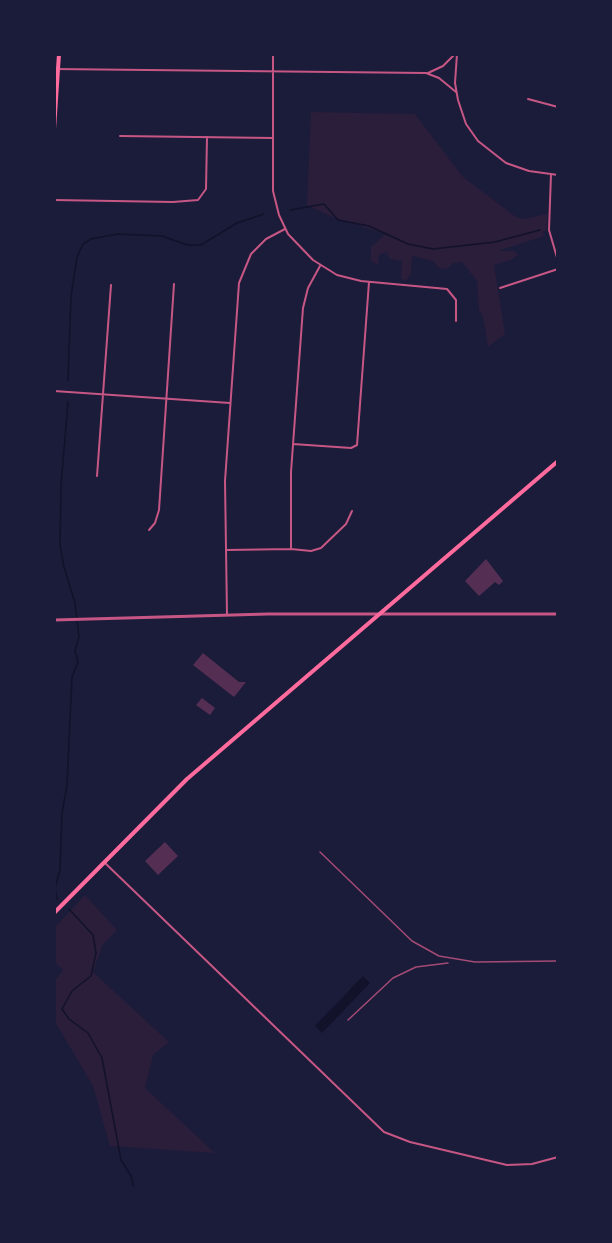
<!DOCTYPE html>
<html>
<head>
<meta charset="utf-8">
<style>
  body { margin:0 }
  #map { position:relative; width:612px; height:1243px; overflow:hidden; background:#1b1b3a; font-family:"Roboto Condensed",sans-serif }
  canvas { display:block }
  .frame { position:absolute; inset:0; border:56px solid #1b1b3a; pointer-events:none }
</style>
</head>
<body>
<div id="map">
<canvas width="612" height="1243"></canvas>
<div class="frame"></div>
</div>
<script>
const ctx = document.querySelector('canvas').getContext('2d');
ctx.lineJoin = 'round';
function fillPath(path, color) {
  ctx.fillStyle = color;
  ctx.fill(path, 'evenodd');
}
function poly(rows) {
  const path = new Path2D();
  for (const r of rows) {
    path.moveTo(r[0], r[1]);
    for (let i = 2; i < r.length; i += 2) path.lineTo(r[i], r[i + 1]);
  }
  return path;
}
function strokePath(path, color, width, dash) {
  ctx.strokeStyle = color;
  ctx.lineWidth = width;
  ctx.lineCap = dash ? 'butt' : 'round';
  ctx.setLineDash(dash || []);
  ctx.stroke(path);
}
fillPath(poly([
  [311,112,415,114,463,177,516,217,523,219,547,214,547,230,543,232,544,236,498,251,515,251,518,255,511,260,494,265,505,334,488,347,483,316,479,310,477,281,462,262,453,263,447,269,439,268,433,261,412,256,411,274,405,282,401,278,402,261,390,259,386,252,379,255,378,265,371,261,371,247,385,234,330,216,307,205],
  [85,895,117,930,103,944,93,972,169,1042,153,1055,145,1088,215,1153,110,1146,93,1086,54,1020,54,982,63,970,54,961,54,928]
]), '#2a1e3b');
fillPath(poly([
  [363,976,370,983,322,1033,315,1026]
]), '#12122b');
strokePath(poly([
  [290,210,324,204,338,220,369,226,408,244,433,249,495,242,540,230],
  [68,381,71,296,77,257,83,244,91,239,117,234,162,236,187,245,201,245,237,223,264,214],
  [57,899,55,888,60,870,62,813,67,785,72,677,78,662,75,651,79,637,75,603,64,567,60,545,61,486,68,402],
  [69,909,93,935,96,953,91,976,72,991,62,1009,69,1019,88,1033,102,1058,121,1160,131,1176,134,1189]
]), '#12122b', 1.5);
fillPath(poly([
  [486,559,503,581,499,585,495,582,479,596,465,581],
  [203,653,239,682,246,682,234,697,193,665],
  [202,698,215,708,210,715,196,705],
  [165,842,178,856,158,875,145,861]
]), '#542f53');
strokePath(poly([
  [273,54,273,191,279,215,288,234,313,260,337,275,361,281,447,289,456,300,456,321],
  [457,54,455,83,458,100,466,124,478,141,506,163,529,171,558,175],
  [54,69,426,73,439,78,456,92],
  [428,73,443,66,455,54],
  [528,99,558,107],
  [120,136,273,138],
  [551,174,549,230,558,261],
  [558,192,558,230],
  [54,200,173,202,198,200,206,189,207,137],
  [500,288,558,269],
  [54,391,230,403],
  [293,444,351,448,357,445,369,282],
  [97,476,111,285],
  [149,530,155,523,159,510,174,284],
  [291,549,311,551,321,548,346,524,352,511],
  [227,550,291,549,291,472,303,308,308,288,320,266],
  [227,615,225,481,239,283,251,254,266,239,285,229],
  [104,862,384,1132,410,1142,507,1165,532,1164,558,1157]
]), '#c65784', 2);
strokePath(poly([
  [54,620,268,614,558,614]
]), '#c65784', 3);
strokePath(poly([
  [54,129,59,54]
]), '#ff6b9d', 4);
strokePath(poly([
  [54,913,187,779,558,461]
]), '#ff6b9d', 4);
strokePath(poly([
  [320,852,412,941,439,956,475,962,558,961],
  [348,1020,393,978,416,967,448,963]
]), '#a44b75', 1.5);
</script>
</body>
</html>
